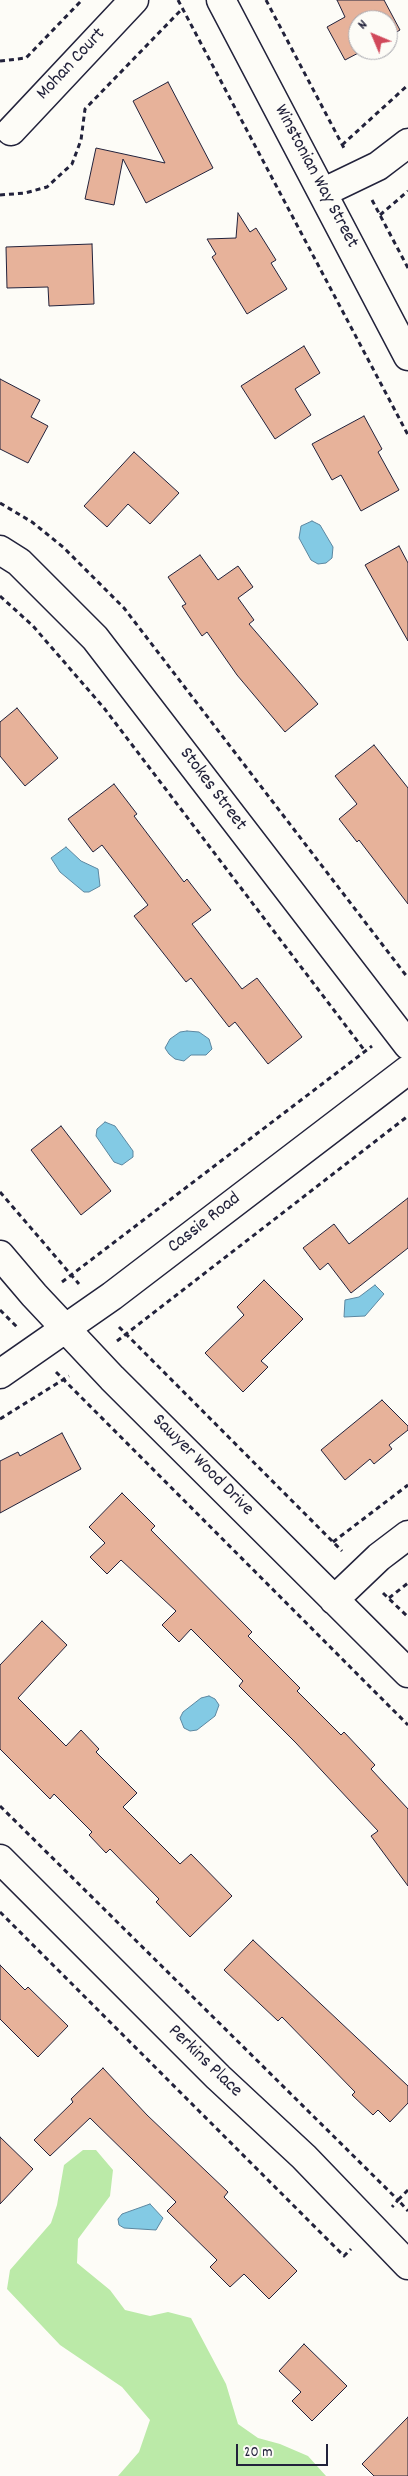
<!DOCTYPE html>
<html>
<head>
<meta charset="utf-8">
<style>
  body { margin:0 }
  #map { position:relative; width:408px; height:2476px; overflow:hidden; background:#fdfcf7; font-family:Dekko,sans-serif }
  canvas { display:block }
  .north { position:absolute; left:348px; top:10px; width:50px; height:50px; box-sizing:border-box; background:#fdfcf7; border:1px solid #a5a5ac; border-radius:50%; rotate:315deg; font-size:14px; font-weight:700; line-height:20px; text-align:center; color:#22223b }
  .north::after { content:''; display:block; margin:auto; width:18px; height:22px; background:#d1495b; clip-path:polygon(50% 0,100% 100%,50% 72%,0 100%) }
  .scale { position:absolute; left:236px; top:2444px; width:92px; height:22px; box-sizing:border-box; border:2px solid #22223b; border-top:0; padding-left:6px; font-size:15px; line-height:18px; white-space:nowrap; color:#22223b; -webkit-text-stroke:4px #fdfcf7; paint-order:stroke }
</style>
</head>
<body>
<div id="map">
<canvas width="408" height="2476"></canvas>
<div class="north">N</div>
<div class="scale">20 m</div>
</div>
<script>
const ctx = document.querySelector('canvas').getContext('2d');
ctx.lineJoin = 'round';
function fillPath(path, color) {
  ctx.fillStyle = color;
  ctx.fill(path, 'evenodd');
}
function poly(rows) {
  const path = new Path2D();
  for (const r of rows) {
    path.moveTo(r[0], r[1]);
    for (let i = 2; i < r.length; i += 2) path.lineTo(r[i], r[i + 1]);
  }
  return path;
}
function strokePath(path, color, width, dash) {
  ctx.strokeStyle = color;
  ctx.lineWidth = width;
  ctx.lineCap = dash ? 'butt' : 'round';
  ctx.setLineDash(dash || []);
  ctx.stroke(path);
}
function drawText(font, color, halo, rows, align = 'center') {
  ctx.font = font + ' Dekko,sans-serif';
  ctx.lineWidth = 4.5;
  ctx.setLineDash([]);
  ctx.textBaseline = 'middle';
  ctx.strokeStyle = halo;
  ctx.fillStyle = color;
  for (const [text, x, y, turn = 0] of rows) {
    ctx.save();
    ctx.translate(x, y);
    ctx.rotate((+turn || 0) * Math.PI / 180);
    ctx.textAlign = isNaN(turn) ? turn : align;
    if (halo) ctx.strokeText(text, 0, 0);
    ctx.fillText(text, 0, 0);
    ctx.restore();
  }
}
fillPath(poly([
  [83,2150,96,2150,113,2170,110,2196,78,2239,77,2263,110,2290,125,2310,150,2316,168,2312,191,2318,226,2384,238,2424,258,2438,280,2444,308,2456,326,2476,118,2476,139,2452,150,2420,122,2387,60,2345,7,2289,10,2270,51,2223,57,2205,64,2165]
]), '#bbeaa8');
const water = poly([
  [312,521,320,525,333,547,332,558,326,563,318,564,311,560,299,538,301,526,312,521],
  [66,847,81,861,98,869,100,886,89,892,84,892,60,872,51,858,66,847],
  [187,1031,199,1032,209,1039,212,1049,206,1055,191,1055,184,1061,175,1059,169,1054,165,1048,170,1039,180,1032,187,1031],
  [105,1122,115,1126,133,1151,133,1157,122,1165,114,1162,96,1136,97,1129,105,1122],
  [375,1285,384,1294,365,1316,344,1317,345,1300,359,1297,375,1285],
  [209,1696,215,1699,219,1705,215,1716,197,1730,190,1731,184,1728,180,1718,183,1712,201,1698,209,1696],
  [150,2204,163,2218,156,2230,124,2228,119,2225,118,2219,122,2214,150,2204]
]);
fillPath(water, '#83cae4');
strokePath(water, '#5c87a0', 1);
const building = poly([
  [337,0,384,0,400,30,388,37,388,20,358,20,358,50,364,50,345,60,327,27,345,17,337,0],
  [168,82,213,168,146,203,123,159,114,205,85,199,96,148,165,163,133,101,168,82],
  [238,213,250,232,256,228,276,260,271,263,287,289,247,314,212,257,216,254,207,239,236,238,238,213],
  [92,244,94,304,49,306,48,287,7,288,6,247,92,244],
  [304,346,320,373,295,389,311,415,275,439,241,386,304,346],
  [0,379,40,400,31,417,48,426,28,463,0,449,0,379],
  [364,416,382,449,378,452,399,490,361,511,341,475,332,480,312,444,364,416],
  [134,452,179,493,150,524,128,504,107,527,84,506,134,452],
  [399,546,408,563,408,641,365,565,399,546],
  [200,555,218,580,238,566,253,587,238,598,254,620,249,624,318,704,285,732,237,675,207,632,202,636,182,606,186,604,168,577,200,555],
  [17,708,58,758,25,786,0,756,0,722,17,708],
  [374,745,408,788,408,904,359,840,357,842,339,819,357,804,335,776,374,745],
  [114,784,137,814,134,816,184,882,187,879,211,910,192,924,242,989,257,978,302,1037,268,1064,235,1022,229,1027,191,978,186,982,134,916,148,905,102,845,93,852,68,819,114,784],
  [61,1126,111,1191,81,1215,31,1150,61,1126],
  [408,1198,408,1248,351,1293,328,1263,320,1270,303,1248,334,1224,349,1244,408,1198],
  [264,1280,303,1319,261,1361,268,1367,243,1392,205,1353,244,1315,237,1307,264,1280],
  [382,1400,408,1426,408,1430,389,1445,392,1449,374,1464,370,1459,345,1480,321,1450,382,1400],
  [62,1433,81,1469,0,1513,0,1461,18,1452,20,1456,62,1433],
  [122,1493,155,1526,151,1530,252,1632,248,1636,300,1688,297,1691,341,1735,344,1732,375,1765,371,1769,408,1809,408,1886,371,1836,378,1831,296,1743,239,1686,243,1681,191,1629,179,1642,162,1625,176,1611,121,1560,107,1574,90,1557,105,1543,89,1527,122,1493],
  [42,1621,67,1645,18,1698,66,1746,81,1730,99,1749,96,1752,137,1793,123,1807,180,1864,191,1854,232,1896,190,1937,156,1902,159,1899,110,1849,106,1853,89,1835,92,1832,54,1794,50,1799,0,1749,0,1665,42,1621],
  [253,1940,408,2086,408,2103,390,2122,378,2110,373,2115,352,2095,355,2092,282,2017,278,2021,224,1970,253,1940],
  [0,1965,25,1990,28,1987,68,2026,38,2057,0,2019,0,1965],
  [103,2068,147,2115,228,2192,224,2197,297,2271,269,2299,244,2274,230,2287,210,2267,217,2260,167,2211,176,2202,90,2118,50,2156,34,2140,73,2102,71,2099,103,2068],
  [0,2137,33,2169,0,2204,0,2137],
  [304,2344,347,2386,312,2421,292,2401,301,2392,279,2371,304,2344],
  [408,2417,408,2476,374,2476,362,2464,408,2417]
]);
fillPath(building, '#e7b29a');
strokePath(building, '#22223b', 1);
const street = poly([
  [221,0,408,356],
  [11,131,134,0],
  [324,192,378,166,408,143],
  [0,550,19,562,95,638,408,1045],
  [0,1255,34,1295,112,1378,408,1673],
  [0,1374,112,1296,408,1070],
  [334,1600,379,1557,408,1535],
  [0,1859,218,2077,304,2157,408,2265]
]);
strokePath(street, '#22223b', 31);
strokePath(poly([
  [178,0,408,435],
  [266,0,345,150],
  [0,61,26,58,82,0],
  [342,145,408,85],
  [0,195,25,193,47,187,72,164,81,140,85,109,182,9],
  [372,200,408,268],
  [380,215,408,191],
  [0,503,32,522,63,547,124,608,408,978],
  [0,596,33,626,104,708,365,1051],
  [0,1192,79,1284],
  [62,1282,372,1046],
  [0,1310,17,1327],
  [119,1327,342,1551],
  [117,1341,408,1116],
  [56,1372,408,1725],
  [0,1419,69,1376],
  [333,1542,408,1485],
  [383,1593,408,1617],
  [389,1598,408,1583],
  [0,1806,398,2200,392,2207],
  [0,1912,344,2256,351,2249],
  [408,2190,398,2200,408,2211]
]), '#22223b', 3, [5, 4]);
strokePath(street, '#fdfcf7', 28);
drawText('19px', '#22223b', '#fdfcf7', [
  ["Mohan Court",72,65,-47],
  ["Winstonian Way Street",315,177,62],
  ["Stokes Street",212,790,53],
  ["Cassie Road",205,1224,-38],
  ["Sawyer Wood Drive",202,1466,45],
  ["Perkins Place",204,2062,44]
]);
</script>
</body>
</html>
